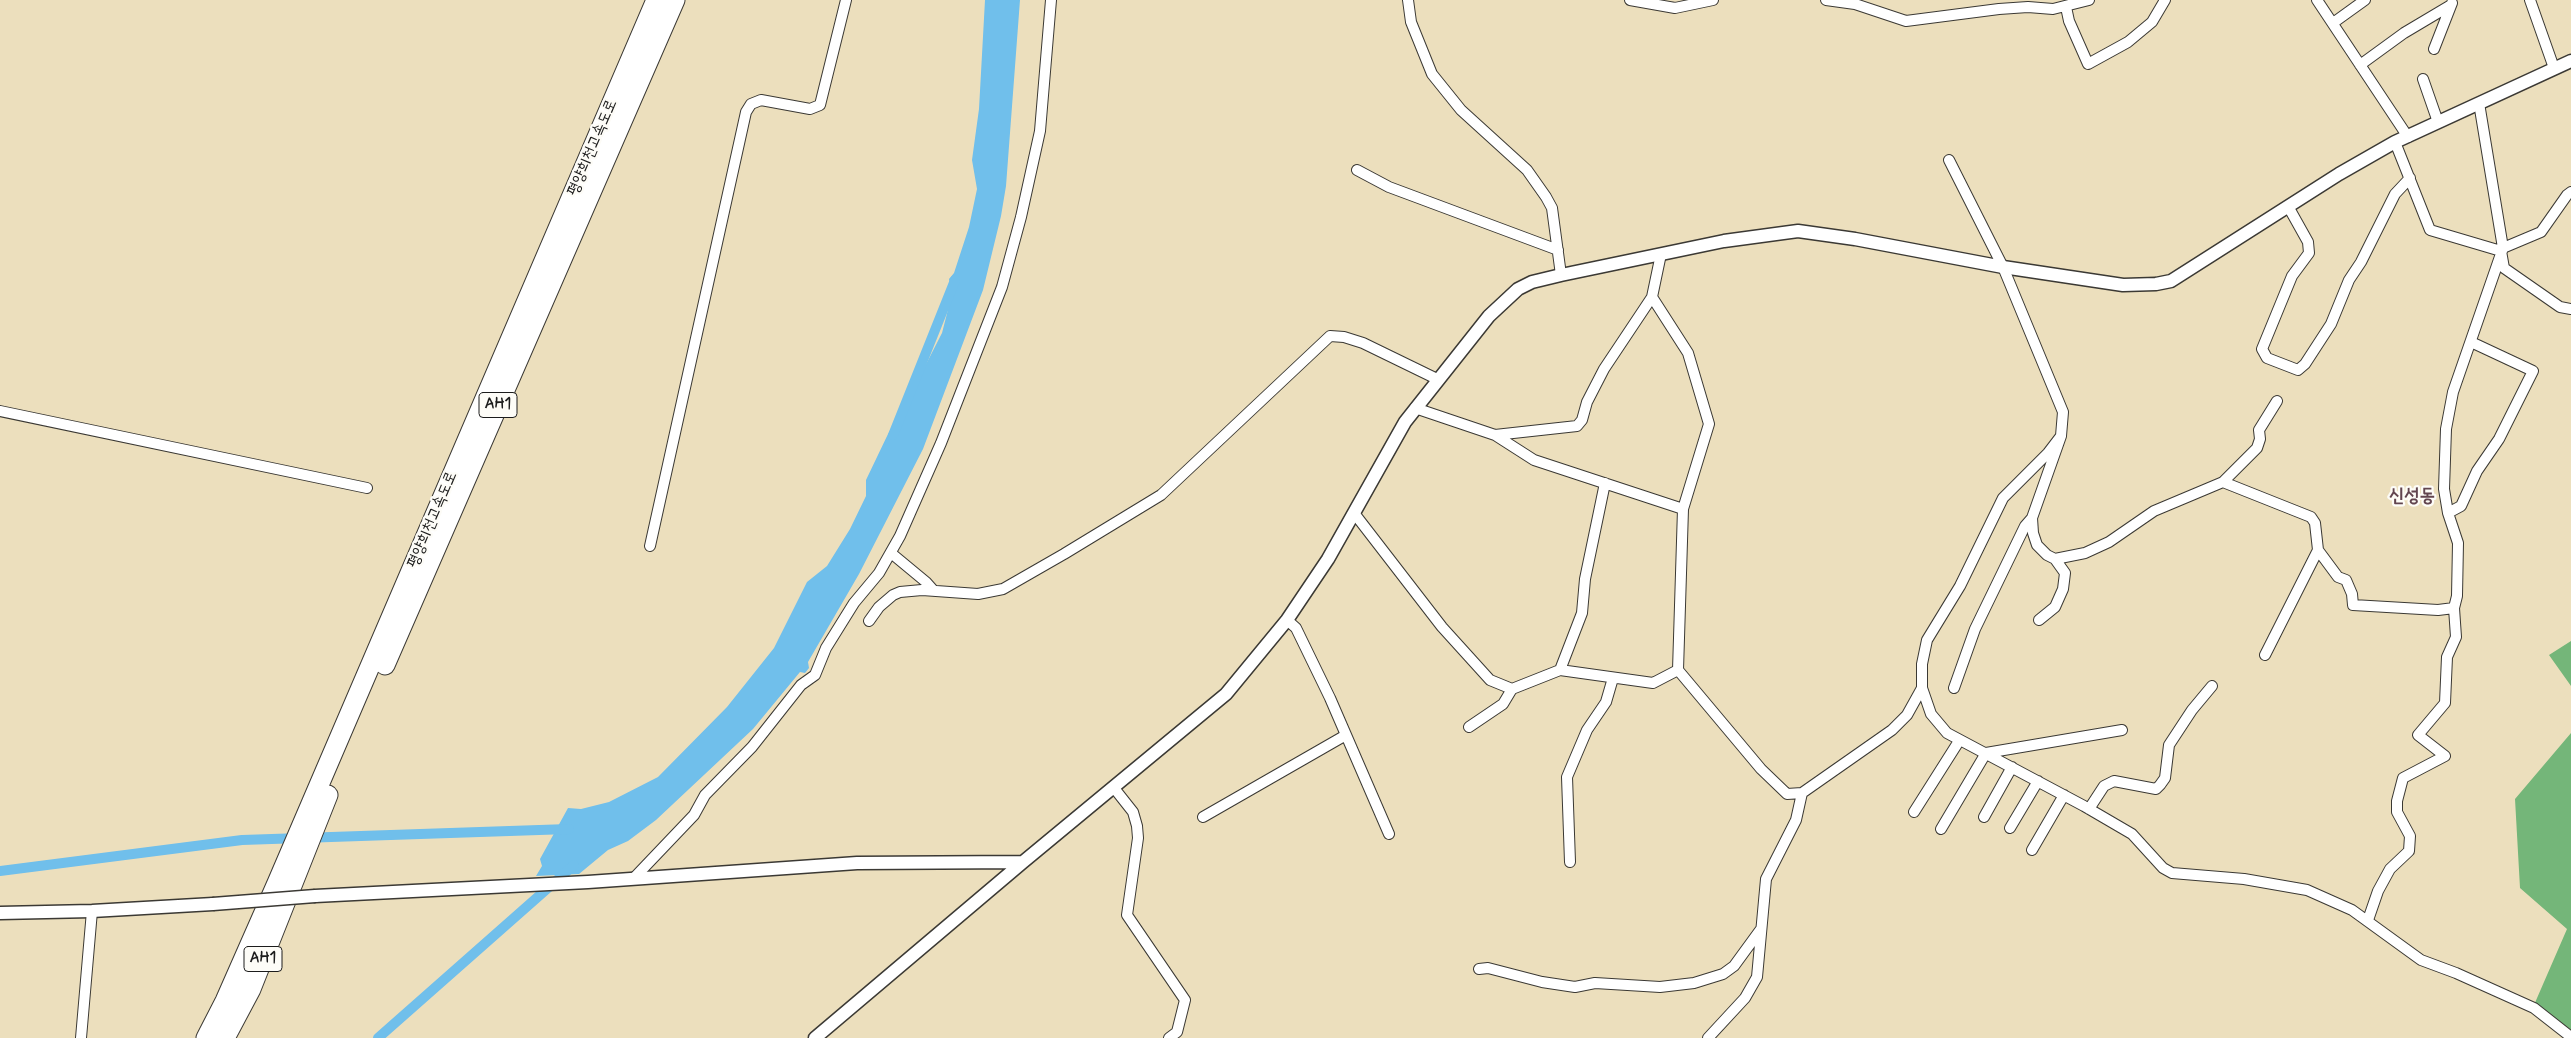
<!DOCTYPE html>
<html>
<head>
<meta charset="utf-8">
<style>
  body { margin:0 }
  canvas { display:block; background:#ecdfbd }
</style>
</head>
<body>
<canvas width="2571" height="1038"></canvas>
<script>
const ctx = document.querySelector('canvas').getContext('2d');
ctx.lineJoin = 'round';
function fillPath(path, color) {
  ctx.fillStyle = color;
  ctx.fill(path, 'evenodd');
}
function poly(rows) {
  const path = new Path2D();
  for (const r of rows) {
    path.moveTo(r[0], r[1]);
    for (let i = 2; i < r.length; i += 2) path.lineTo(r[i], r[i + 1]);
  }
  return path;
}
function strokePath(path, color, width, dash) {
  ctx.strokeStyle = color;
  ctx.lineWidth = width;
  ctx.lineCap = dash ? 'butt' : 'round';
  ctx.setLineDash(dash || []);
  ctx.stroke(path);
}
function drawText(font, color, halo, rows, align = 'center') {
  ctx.font = font + ' Mynerve,"Poor Story",sans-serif';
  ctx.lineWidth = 4.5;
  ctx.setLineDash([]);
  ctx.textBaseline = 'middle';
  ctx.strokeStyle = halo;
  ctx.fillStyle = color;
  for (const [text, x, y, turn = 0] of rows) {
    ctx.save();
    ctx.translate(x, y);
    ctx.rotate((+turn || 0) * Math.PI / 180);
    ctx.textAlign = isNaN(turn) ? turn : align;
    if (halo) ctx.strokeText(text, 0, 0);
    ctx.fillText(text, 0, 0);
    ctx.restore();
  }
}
fillPath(poly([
  [2571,641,2571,686,2549,655],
  [2571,733,2571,1036,2534,1005,2567,929,2520,888,2515,799]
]), '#74b679');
fillPath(poly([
  [985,0,1020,0,1006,186,1001,216,983,290,923,449,859,574,808,662,809,668,805,673,800,672,753,729,656,820,628,841,608,850,579,874,536,876,542,866,540,859,568,808,581,809,609,802,658,777,727,707,774,648,807,582,827,566,850,529,866,496,866,480,888,434,909,404,918,380,942,333,952,294,949,279,954,273,969,227,977,189,972,160,979,109]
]), '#70bfeb');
strokePath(poly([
  [893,435,955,280],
  [0,871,242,840,569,829],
  [378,1038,574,865]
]), '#70bfeb', 10);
const minor = poly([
  [1408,0,1411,22,1432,74,1461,110,1527,170,1546,197,1552,208,1561,275],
  [1630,0,1675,8,1713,0],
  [1826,0,1855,4,1906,21,1999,9,2028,7,2053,9,2089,0],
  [2317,0,2408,137],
  [2530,0,2554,68],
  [2066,7,2069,21,2088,64,2128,42,2152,22,2165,0],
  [2333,23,2365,0],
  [2434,49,2452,3],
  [2360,65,2404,33,2451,5],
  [2423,79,2438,122],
  [2479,103,2503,248],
  [2395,142,2430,230,2501,251,2504,268,2560,307,2571,309],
  [1949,160,2003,267,2063,412,2061,436,2032,518,2033,533,2037,545,2047,555,2055,559,2085,553,2109,542,2154,511,2223,482,2311,517,2315,523,2318,550,2265,655],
  [1357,170,1389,187,1558,250],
  [2289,208,2308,242,2309,253,2292,276,2262,349,2267,358,2298,370,2305,364,2331,324,2349,280,2361,262,2395,194,2410,178],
  [1661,254,1652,297,1688,353,1709,424,1683,509,1678,670,1761,769,1787,794,1802,793,1892,730,1907,715,1922,688,1922,664,1927,640,1960,586,2003,498,2048,453,2061,436],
  [1415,408,1495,435,1534,460,1683,509],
  [0,411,367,488],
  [1495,435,1577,426,1582,420,1587,402,1604,369,1652,297],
  [2223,482,2257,448,2260,439,2259,430,2277,401],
  [1354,513,1442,627,1490,680,1512,689],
  [2448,513,2461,506,2477,471,2499,439,2533,371,2471,342],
  [650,546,746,112,751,104,761,100,810,109,820,105,846,0],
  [2318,550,2338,577,2346,580,2352,594,2353,605,2438,610,2454,608],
  [891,553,926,582,934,591],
  [1287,620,1296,628,1330,698,1389,834],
  [2039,620,2055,607,2063,589,2065,573,2055,559],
  [869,621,879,607,893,595,900,592,922,590,978,594,1003,589,1064,554,1161,495,1330,336,1344,337,1363,343,1437,379],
  [1560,670,1582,613,1585,579,1605,483],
  [1922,688,1931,714,1947,733,2084,806,2132,834,2163,868,2172,873,2244,879,2307,890,2352,910,2421,960,2456,973,2534,1008,2571,1037],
  [1954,688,1975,629,2025,526,2032,518],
  [1469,727,1503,704,1512,689,1560,670,1653,683,1678,670],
  [1114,788,1133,812,1137,826,1138,838,1127,915,1185,1000,1177,1032,1169,1038],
  [2089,809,2104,786,2114,781,2156,789,2160,785,2165,778,2169,745,2192,710,2212,686],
  [1914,812,1959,741],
  [1203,817,1346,735],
  [1984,817,2012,767],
  [2010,828,2038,781],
  [1941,829,1986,753,2122,730],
  [2032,850,2064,795],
  [1570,862,1567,777,1587,730,1606,702,1613,678],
  [634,878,694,815,705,795,752,747,801,685,815,675,826,648,854,603,879,573,900,536,941,443,1002,287,1021,217,1040,131,1051,0],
  [2368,920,2378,891,2390,869,2409,851,2410,836,2397,812,2397,801,2403,778,2445,756,2418,735,2445,703,2447,657,2456,637,2454,608,2457,596,2458,543,2448,513,2444,489,2446,429,2453,392,2503,248,2541,232,2567,195,2571,192],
  [1479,969,1488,968,1542,982,1575,987,1595,983,1660,987,1694,983,1723,974,1734,966,1761,929],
  [81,1038,92,911],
  [1708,1038,1745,998,1757,977,1766,879,1796,820,1802,793]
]);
const tertiary = poly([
  [315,896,588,882,857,863,1023,862],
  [0,913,92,911,213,904],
  [815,1038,1023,862,1226,694,1287,620,1328,559,1405,422,1489,316,1518,289,1532,282,1561,275,1724,241,1798,231,1855,239,2003,267,2123,285,2156,284,2171,281,2339,174,2395,142,2571,61]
]);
const motorway = poly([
  [385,665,675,0],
  [206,1038,225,1001,277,883,656,0],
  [225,1038,251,989,328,795]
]);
strokePath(minor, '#3b3934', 12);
strokePath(tertiary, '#3b3934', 15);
strokePath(motorway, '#3b3934', 21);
strokePath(minor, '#fff', 10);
strokePath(tertiary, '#fff', 12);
strokePath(motorway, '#fff', 19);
const tertiaryBridge = poly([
  [213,904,315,896]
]);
strokePath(tertiaryBridge, '#3b3934', 15, []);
strokePath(tertiaryBridge, '#fff', 12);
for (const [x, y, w] of [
  [498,405,38],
  [263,959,38]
]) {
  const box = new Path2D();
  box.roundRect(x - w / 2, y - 12.5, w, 25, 4);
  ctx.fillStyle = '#fdfcf7';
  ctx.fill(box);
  strokePath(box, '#1c1c1c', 1);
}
drawText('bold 15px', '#1c1c1c', null, [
  ["AH1",498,405],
  ["AH1",263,959]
]);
drawText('16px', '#1c1c1c', '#fdfcf7', [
  ["평양희천고속도로",593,148,-67],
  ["평양희천고속도로",433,520,-67]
]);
drawText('bold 19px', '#62454f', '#fdfcf7', [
  ["신성동",2412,497]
]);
</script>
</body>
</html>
